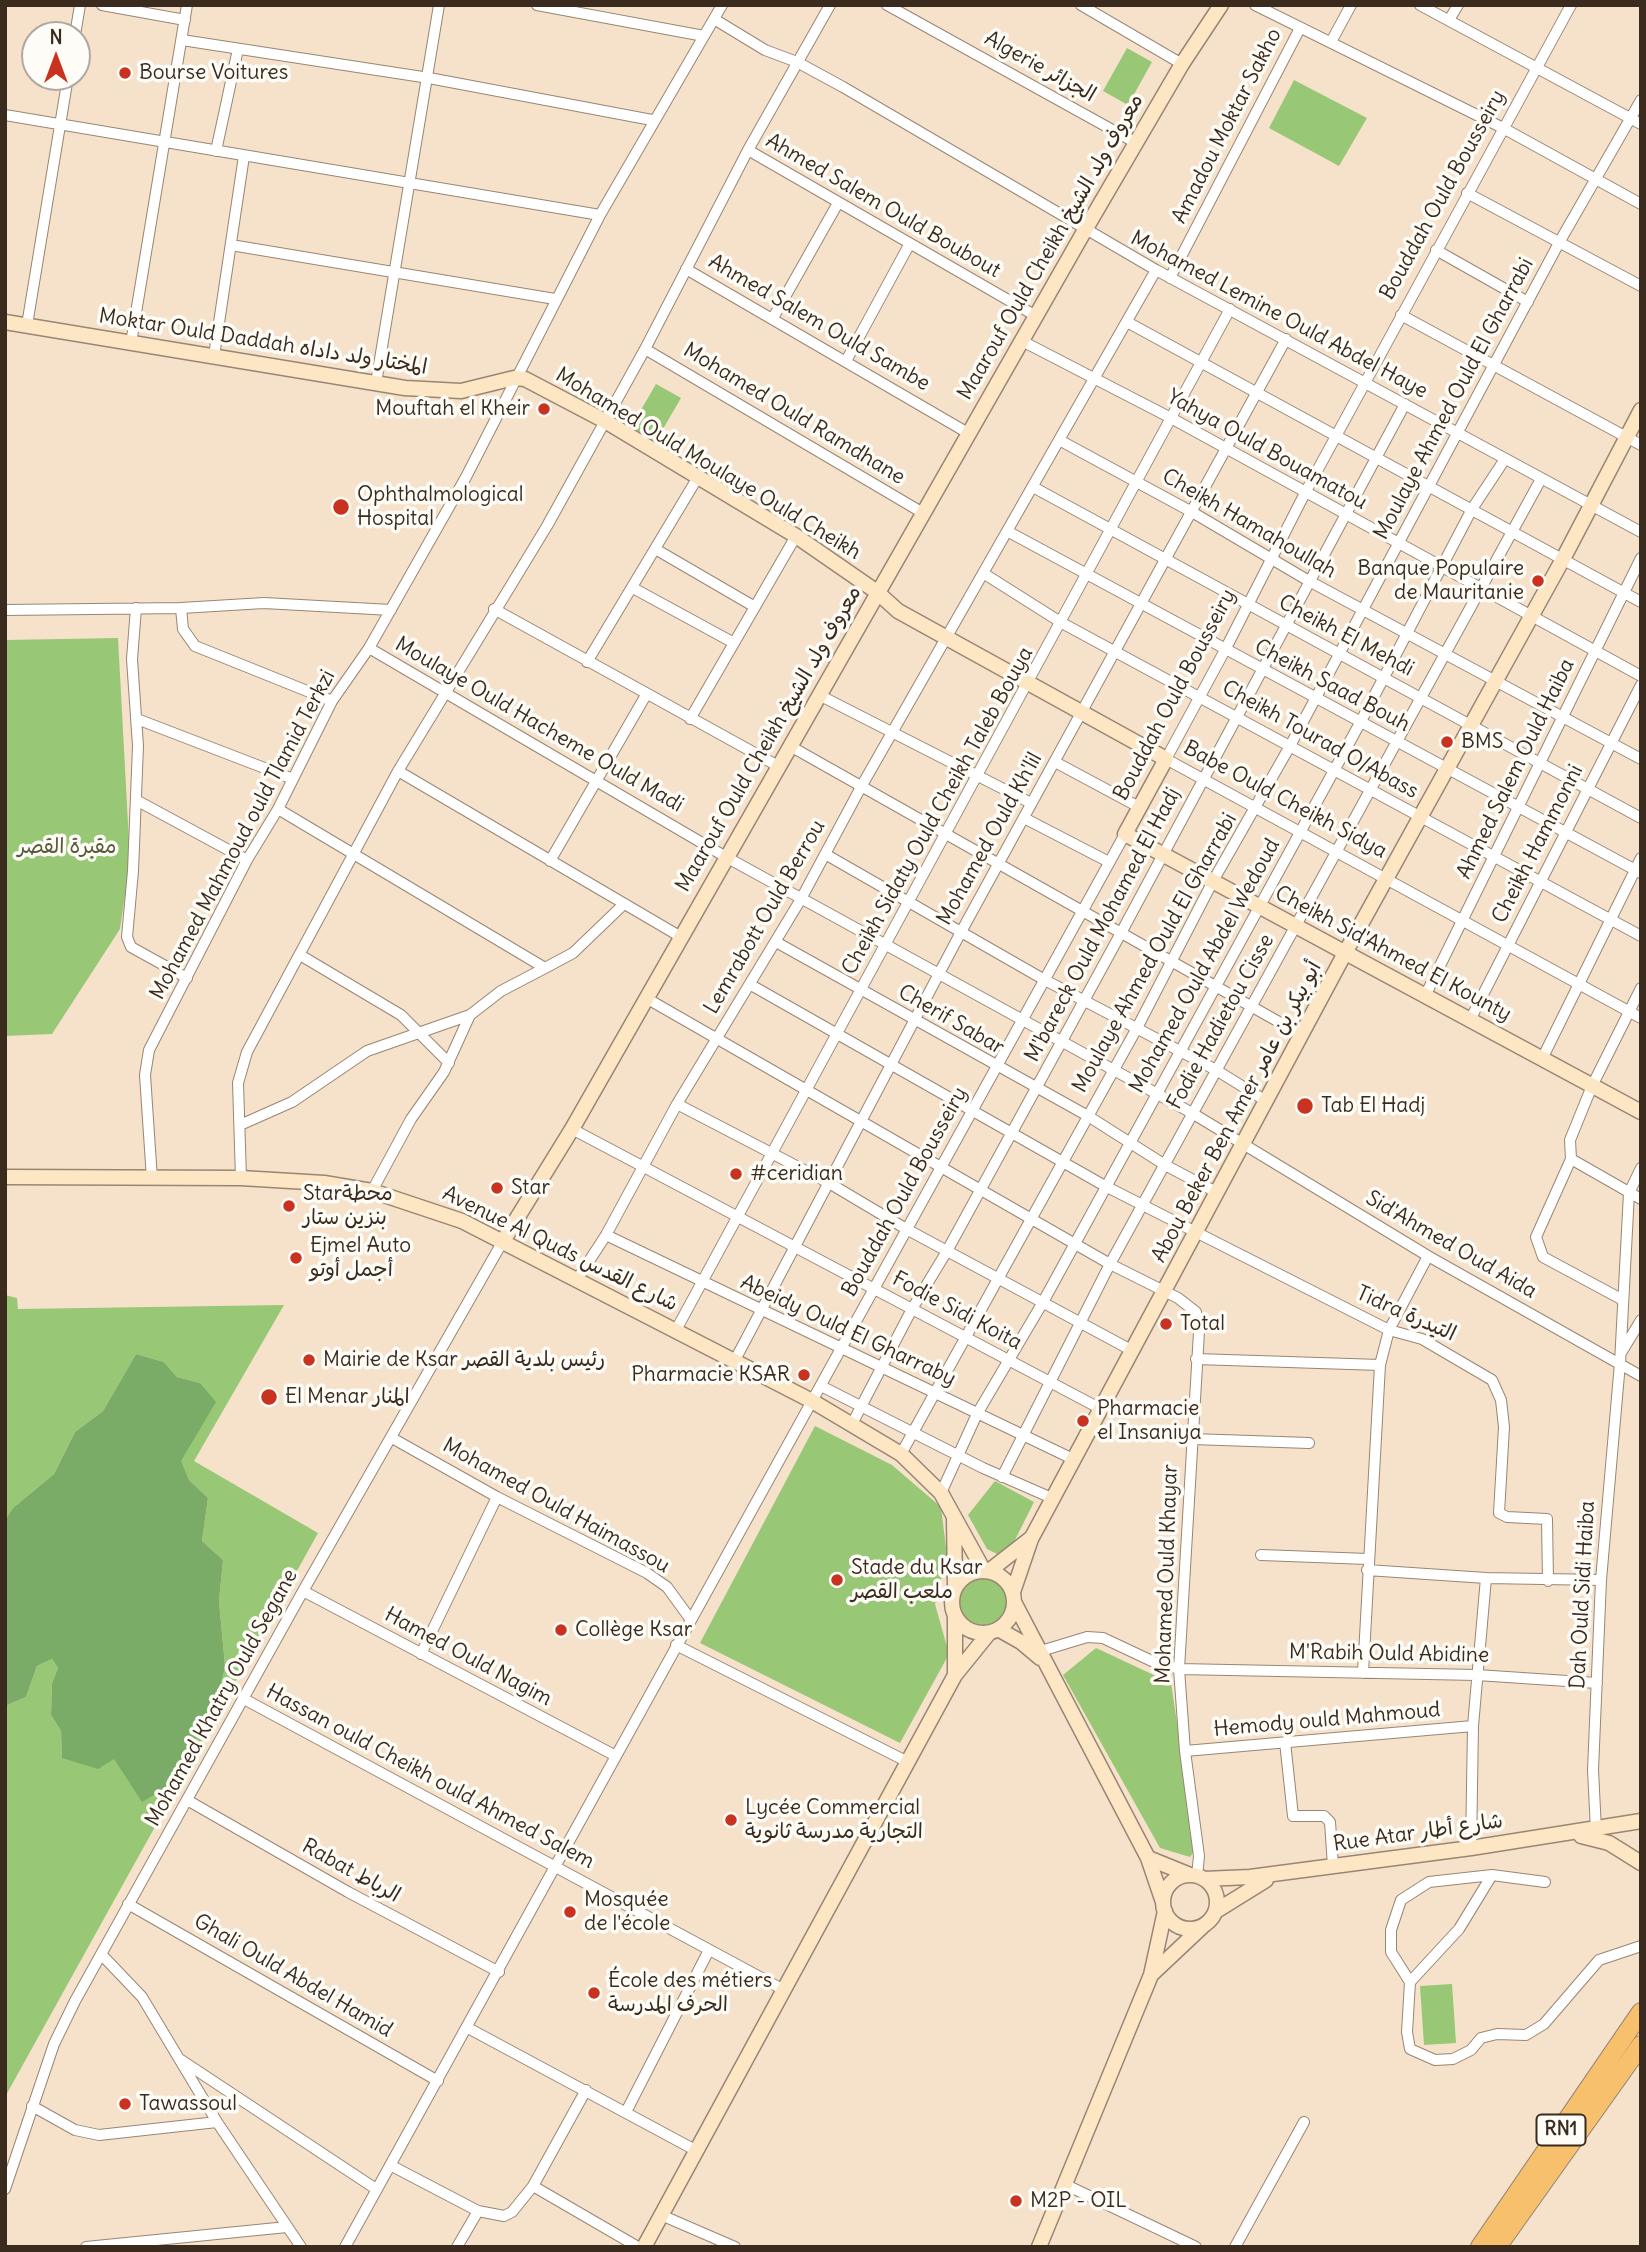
<!DOCTYPE html>
<html>
<head>
<meta charset="utf-8">
<style>
  body { margin:0 }
  #map { position:relative; width:1646px; height:2252px; overflow:hidden; background:#f6e2cb; font-family:Delius,sans-serif }
  canvas { display:block }
  .frame { position:absolute; inset:0; border:7px solid #3b2a1e; pointer-events:none }
  .north { position:absolute; left:21px; top:21px; width:70px; height:70px; box-sizing:border-box; background:#fdfcf7; border:2px solid #afa8a0; border-radius:50%; rotate:0deg; font-size:19px; font-weight:700; line-height:28px; text-align:center; color:#3b2a1e }
  .north::after { content:''; display:block; margin:auto; width:24px; height:32px; background:#c8321e; clip-path:polygon(50% 0,100% 100%,50% 72%,0 100%) }
</style>
</head>
<body>
<div id="map">
<canvas width="1646" height="2252"></canvas>
<div class="frame"></div>
<div class="north">N</div>
</div>
<script>
const ctx = document.querySelector('canvas').getContext('2d');
ctx.lineJoin = 'round';
function fillPath(path, color) {
  ctx.fillStyle = color;
  ctx.fill(path, 'evenodd');
}
function poly(rows) {
  const path = new Path2D();
  for (const r of rows) {
    if (r.length === 3) {
      path.moveTo(r[0] + r[2], r[1]);
      path.arc(r[0], r[1], r[2], 0, 2 * Math.PI);
      continue;
    }
    path.moveTo(r[0], r[1]);
    for (let i = 2; i < r.length; i += 2) path.lineTo(r[i], r[i + 1]);
  }
  return path;
}
function strokePath(path, color, width, dash) {
  ctx.strokeStyle = color;
  ctx.lineWidth = width;
  ctx.lineCap = dash ? 'butt' : 'round';
  ctx.setLineDash(dash || []);
  ctx.stroke(path);
}
function drawText(font, color, halo, rows, align = 'center') {
  ctx.font = font + ' Delius,"Playpen Sans Arabic",sans-serif';
  ctx.lineWidth = 7;
  ctx.setLineDash([]);
  ctx.textBaseline = 'middle';
  ctx.strokeStyle = halo;
  ctx.fillStyle = color;
  for (const [text, x, y, turn = 0] of rows) {
    ctx.save();
    ctx.translate(x, y);
    ctx.rotate((+turn || 0) * Math.PI / 180);
    ctx.textAlign = isNaN(turn) ? turn : align;
    if (halo) ctx.strokeText(text, 0, 0);
    ctx.fillText(text, 0, 0);
    ctx.restore();
  }
}
fillPath(poly([
  [1127,48,1152,62,1128,105,1103,91],
  [1294,80,1367,118,1339,166,1269,128],
  [656,384,681,398,656,441,631,427],
  [118,638,130,861,120,929,52,1034,5,1036,5,640],
  [5,1295,17,1298,18,1309,284,1305,194,1461,318,1533,5,2097,5,1706,26,1697,37,1666,52,1659,58,1668,52,1683,51,1715,61,1731,62,1758,114,1758,130,1783,225,1666,219,1601,223,1560,202,1541,208,1498,189,1480,180,1461,200,1383,177,1377,164,1362,136,1354,103,1411,75,1432,54,1474,13,1508,5,1520],
  [815,1426,892,1465,941,1507,947,1556,935,1604,949,1654,900,1743,700,1643],
  [995,1481,1034,1502,1012,1546,999,1555,987,1549,968,1515],
  [982,1602,25],
  [1096,1648,1171,1683,1196,1849,1190,1857,1160,1848,1063,1675],
  [1452,1984,1456,2043,1424,2045,1420,1986]
]), '#98c776');
fillPath(poly([
  [136,1354,164,1362,177,1377,200,1383,216,1402,181,1461,189,1480,208,1498,202,1541,223,1560,219,1601,225,1666,216,1703,171,1785,142,1802,114,1759,98,1769,62,1758,61,1731,51,1715,52,1683,58,1668,52,1659,37,1666,26,1697,5,1706,5,1520,13,1508,54,1474,75,1432,103,1411]
]), '#7aac67');
const street = poly([
  [102,5,185,20],
  [537,5,704,36],
  [887,5,1136,143],
  [1081,5,1182,64],
  [1255,5,1503,128,1641,204],
  [1420,5,1641,124],
  [1571,5,1305,493,1225,650,1166,759,1641,1018],
  [714,19,765,50,797,62,843,87,1156,270,1641,532],
  [1449,20,1458,5],
  [75,35,80,5],
  [182,40,429,78,652,120],
  [1331,42,1351,5],
  [5,115,600,215],
  [748,150,1036,316],
  [216,151,238,49],
  [1467,193,1641,286],
  [231,245,555,299],
  [1436,250,1528,302],
  [686,269,968,433],
  [1170,278,1299,30],
  [1401,315,1641,445],
  [773,318,838,203],
  [1127,322,1641,602],
  [27,325,68,77],
  [1022,341,1171,418,1641,676],
  [131,343,187,5],
  [645,349,923,513],
  [214,356,244,156],
  [846,361,909,245],
  [376,383,439,5],
  [1061,441,1192,512,1309,581,1641,759],
  [1033,487,1641,818],
  [1007,531,1641,873],
  [657,550,755,607],
  [983,573,1062,623,1641,936],
  [633,588,734,643],
  [136,608,132,659,138,746,133,871,127,937,131,947,187,978],
  [181,608,183,629,195,646,332,701],
  [494,609,778,766],
  [5,610,181,608,264,603,391,610],
  [369,648,726,857,1192,1113,1428,1256,1641,1376],
  [587,662,698,477],
  [819,695,1031,803],
  [137,719,293,779],
  [690,719,796,536],
  [790,746,1302,1035],
  [1055,762,1139,807],
  [398,771,681,937],
  [136,800,247,860],
  [278,809,545,968,573,953,624,904],
  [1024,818,1109,862],
  [825,854,1043,979,1216,1070,1266,1101],
  [550,861,646,695],
  [776,942,1088,1116,1165,1165,1216,1192],
  [300,955,401,1015,449,1063],
  [751,985,1105,1186,1389,1330,1422,1339,1492,1380,1501,1400,1504,1427,1499,1513,1507,1517,1547,1519,1548,1581],
  [1425,996,1641,558],
  [646,998,1110,1264,1178,1298,1196,1312,1199,1332,1179,1669,1185,1751,1199,1856,1197,1876],
  [1470,1020,1641,685],
  [1542,1059,1641,858],
  [677,1104,829,1183,908,1230,1133,1351],
  [240,1125,292,1102,367,1051,470,1015,501,991,545,968],
  [572,1129,1101,1409],
  [1571,1159,1536,1237,1543,1257,1623,1300],
  [1571,1159,1570,1140,1592,1086,1641,988],
  [1571,1159,1641,1199],
  [241,1178,238,1083,247,1052,398,771,547,526,645,349,748,150,830,5],
  [152,1179,145,1075,149,1050,247,860,278,809,332,701,369,648,466,477,600,215,722,5],
  [372,1191,411,1119,444,1072,470,1015],
  [606,1235,1075,1460],
  [578,1278,606,1235,677,1104,801,899,861,787,1156,270],
  [676,1330,1230,309],
  [1621,1353,1641,1320],
  [1196,1359,1380,1365],
  [735,1360,961,932,1286,339],
  [821,1386,983,1468,1054,1499],
  [852,1424,912,1309,947,1251,1121,933,1405,404],
  [392,1438,497,1497,647,1573,667,1587,691,1620],
  [1192,1439,1309,1443],
  [901,1454,1137,1028,1213,881,1290,746,1560,241,1641,100],
  [1002,1477,1110,1264,1541,479],
  [941,1493,977,1414,1043,1302,1360,723,1472,509,1505,459],
  [1261,1555,1368,1559],
  [1367,1570,1486,1578,1601,1580],
  [303,1591,616,1756],
  [676,1645,908,1762],
  [1041,1651,1087,1637,1103,1638,1154,1662,1179,1669,1477,1675,1597,1683],
  [421,1654,497,1497],
  [1363,1673,1380,1365,1389,1330,1428,1256],
  [244,1699,782,1989],
  [1285,1742,1293,1816,1324,1816,1330,1822,1333,1866],
  [1185,1751,1473,1726],
  [187,1800,348,1892,499,1972],
  [1596,1830,1593,1770,1601,1580,1620,1363,1629,1193,1641,1168],
  [1471,1848,1473,1726,1486,1578],
  [1545,1882,1492,1875,1429,1882,1401,1900,1391,1930,1391,1952,1410,1982,1407,2032,1410,2049,1435,2060,1453,2059,1471,2050,1481,2038,1497,2034,1526,2035,1544,2024,1599,1960,1641,1946],
  [128,1904,438,2081],
  [101,1954,142,1997,217,2122,301,2247],
  [1410,1982,1459,1929,1492,1875],
  [468,2028,697,2151],
  [181,2060,376,2189],
  [32,2106,75,2130,99,2135,217,2122],
  [626,2112,709,1950],
  [390,2165,478,2211,504,2216,512,2212,533,2186,586,2090],
  [1064,2184,1196,2247],
  [533,2186,638,2247],
  [5,2189,54,2044,75,2001,303,1591,503,1241],
  [661,2215,735,2247],
  [86,2247,287,2227],
  [345,2247,1125,834],
  [457,2247,478,2211],
  [1235,2247,1304,2122]
]);
const secondary = poly([
  [5,322,405,388,461,391,514,378,525,379,605,421,796,536,877,592,898,611,1166,759,1125,834,1641,1112],
  [5,1177,241,1178,324,1183,372,1191,462,1221,812,1401,901,1454,941,1493,984,1571],
  [503,1241,572,1129,1085,230,1182,64,1221,5],
  [954,1518,955,1586],
  [983,1602,31],
  [989,1571,1030,1539],
  [1013,1592,1031,1539,1345,953,1563,559,1641,410],
  [1014,1602,1148,1858,1163,1902],
  [998,1629,1021,1642,1040,1658],
  [955,1675,955,1618],
  [1581,1836,1609,1843,1641,1863],
  [1148,1858,1190,1875],
  [1190,1902,27],
  [1204,1879,1250,1877,1471,1848,1641,1821],
  [1216,1911,1266,1880],
  [1152,1974,1203,1926],
  [644,2247,955,1675,989,1633],
  [1039,2247,1151,1975,1165,1911]
]);
const highway = poly([
  [1480,2247,1641,2012],
  [1497,2247,1641,2045]
]);
strokePath(street, '#988674', 12);
strokePath(secondary, '#988674', 17);
strokePath(highway, '#988674', 20);
strokePath(street, '#fff', 10);
strokePath(secondary, '#fce6c4', 14);
strokePath(highway, '#f7c06c', 18);
for (const [x, y, r, color] of [
  [125,73,7,"#c8321e"],
  [544,409,7,"#c8321e"],
  [341,507,9,"#c8321e"],
  [1538,581,7,"#c8321e"],
  [1447,742,7,"#c8321e"],
  [1305,1106,9,"#c8321e"],
  [736,1174,7,"#c8321e"],
  [497,1188,7,"#c8321e"],
  [289,1206,7,"#c8321e"],
  [296,1258,7,"#c8321e"],
  [1166,1324,7,"#c8321e"],
  [309,1360,7,"#c8321e"],
  [804,1375,7,"#c8321e"],
  [269,1397,9,"#c8321e"],
  [1083,1421,7,"#c8321e"],
  [837,1580,7,"#c8321e"],
  [561,1630,7,"#c8321e"],
  [731,1820,7,"#c8321e"],
  [570,1912,7,"#c8321e"],
  [594,1993,7,"#c8321e"],
  [125,2104,7,"#c8321e"],
  [1016,2201,7,"#c8321e"]
]) {
  const dot = new Path2D();
  dot.arc(x, y, r, 0, 2 * Math.PI);
  ctx.fillStyle = color;
  ctx.fill(dot);
  strokePath(dot, '#fdfcf7', 2.5);
}
for (const [x, y, w] of [
  [1561,2130,49]
]) {
  const box = new Path2D();
  box.roundRect(x - w / 2, y - 15.5, w, 31, 5);
  ctx.fillStyle = '#fdfcf7';
  ctx.fill(box);
  strokePath(box, '#3b2a1e', 2);
}
drawText('bold 19px', '#3b2a1e', null, [
  ["RN1",1561,2130]
]);
drawText('21px', '#3b2a1e', '#fdfcf7', [
  ["Algerie الجزائر",1040,67,29],
  ["Amadou Moktar Sakho",1227,126,-63],
  ["Bouddah Ould Bousseiry",1443,195,-61],
  ["Ahmed Salem Ould Boubout",883,206,30],
  ["Maarouf Ould Cheikh معروف ولد الشيخ",1051,247,-60],
  ["Mohamed Lemine Ould Abdel Haye",1279,315,28],
  ["Ahmed Salem Ould Sambe",819,323,30],
  ["Moktar Ould Daddah المختار ولد داداه",263,342,9],
  ["Moulaye Ahmed Ould El Gharrabi",1454,399,-62],
  ["Mohamed Ould Ramdhane",794,414,31],
  ["Yahya Ould Bouamatou",1267,450,29],
  ["Mohamed Ould Moulaye Ould Cheikh",708,464,31],
  ["Cheikh Hamahoullah",1249,524,30],
  ["Cheikh El Mehdi",1346,636,28],
  ["Cheikh Saad Bouh",1332,686,28],
  ["Bouddah Ould Bousseiry",1175,695,-62],
  ["Moulaye Ould Hacheme Ould Madi",539,725,30],
  ["Maarouf Ould Cheikh معروف ولد الشيخ",769,739,-60],
  ["Cheikh Tourad O/Abass",1320,740,29],
  ["Ahmed Salem Ould Haiba",1516,769,-64],
  ["Babe Ould Cheikh Sidya",1285,800,28],
  ["Cheikh Sidaty Ould Cheikh Taleb Bouya",938,811,-61],
  ["Mohamed Mahmoud ould Tlamid Terkzi",243,835,-62],
  ["Mohamed Ould Kh'lil",990,839,-61],
  ["Cheikh Hammonni",1538,844,-63],
  ["Lemrabott Ould Berrou",765,917,-60],
  ["M'bareck Ould Mohamed El Hadj",1103,925,-62],
  ["Moulaye Ahmed Ould El Gharrabi",1155,953,-61],
  ["Cheikh Sid'Ahmed El Kounty",1393,954,28],
  ["Mohamed Ould Abdel Wedoud",1205,966,-61],
  ["Cherif Sabar",951,1020,30],
  ["Fodie Hadietou Cisse",1221,1022,-61],
  ["Abou Beker Ben Amer أبو بيكر بن عامر",1237,1112,-62],
  ["Bouddah Ould Bousseiry",905,1192,-61],
  ["Sid'Ahmed Oud Aida",1451,1245,30],
  ["Avenue Al Quds شارع القدس",560,1249,26],
  ["Fodie Sidi Koita",957,1311,28],
  ["Tidra التيدرة",1406,1314,24],
  ["Abeidy Ould El Gharraby",848,1331,25],
  ["Mohamed Ould Haimassou",556,1506,29],
  ["Mohamed Ould Khayar",1167,1574,-88],
  ["Dah Ould Sidi Haiba",1583,1595,-87],
  ["M'Rabih Ould Abidine",1389,1654,1],
  ["Hamed Ould Nagim",468,1657,28],
  ["Mohamed Khatry Ould Segane",222,1698,-61],
  ["Hemody ould Mahmoud",1327,1720,-5],
  ["Hassan ould Cheikh ould Ahmed Salem",430,1777,28],
  ["Rue Atar شارع أطار",1418,1833,-8],
  ["Rabat الرباط",351,1871,29],
  ["Ghali Ould Abdel Hamid",293,1976,30]
]);
drawText('21px', '#3b2a1e', '#fdfcf7', [
  ["Bourse Voitures",139,73],
  ["Mouftah el Kheir",530,409,"right"],
  ["Ophthalmological",357,495],
  ["Hospital",357,519],
  ["Banque Populaire",1524,569,"right"],
  ["de Mauritanie",1524,593,"right"],
  ["BMS",1461,742],
  ["Tab El Hadj",1321,1106],
  ["#ceridian",750,1174],
  ["Star",511,1188],
  ["Starمحطة",303,1194],
  ["بنزين ستار",303,1218],
  ["Ejmel Auto",310,1246],
  ["أجمل أوتو",310,1270],
  ["Total",1180,1324],
  ["Mairie de Ksar رئيس بلدية القصر",323,1360],
  ["Pharmacie KSAR",790,1375,"right"],
  ["El Menar المنار",285,1397],
  ["Pharmacie",1097,1409],
  ["el Insaniya",1097,1433],
  ["Stade du Ksar",851,1568],
  ["ملعب القصر",851,1592],
  ["Collège Ksar",575,1630],
  ["Lycée Commercial",745,1808],
  ["التجارية مدرسة ثانوية",745,1832],
  ["Mosquée",584,1900],
  ["de l'école",584,1924],
  ["École des métiers",608,1981],
  ["الحرف المدرسة",608,2005],
  ["Tawassoul",139,2104],
  ["M2P - OIL",1030,2201]
], 'left');
drawText('21px', '#575938', '#fdfcf7', [
  ["مقبرة القصر",67,847]
]);
</script>
</body>
</html>
